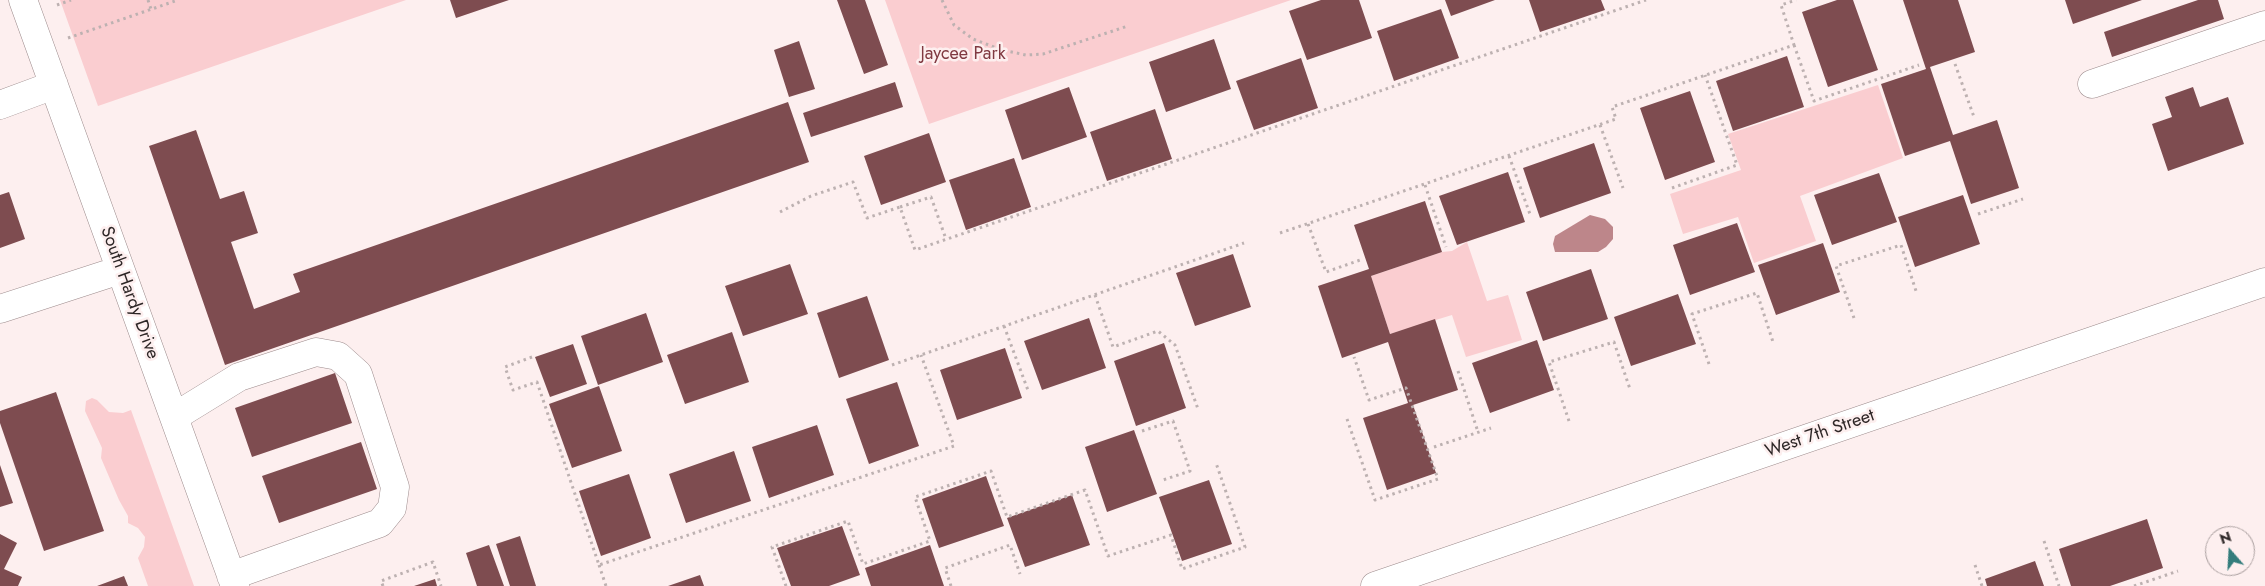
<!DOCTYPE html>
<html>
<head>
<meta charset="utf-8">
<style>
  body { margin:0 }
  #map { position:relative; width:2265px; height:586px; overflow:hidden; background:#fdefef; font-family:Jost,sans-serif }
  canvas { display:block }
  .north { position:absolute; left:2205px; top:526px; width:50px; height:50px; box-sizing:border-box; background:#fdefef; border:1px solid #aa9f9f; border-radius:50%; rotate:341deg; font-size:14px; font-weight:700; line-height:20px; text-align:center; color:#2e2727 }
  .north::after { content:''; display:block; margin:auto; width:18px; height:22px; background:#347d7c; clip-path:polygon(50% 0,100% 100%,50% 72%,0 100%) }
</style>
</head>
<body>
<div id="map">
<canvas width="2265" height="586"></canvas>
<div class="north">N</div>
</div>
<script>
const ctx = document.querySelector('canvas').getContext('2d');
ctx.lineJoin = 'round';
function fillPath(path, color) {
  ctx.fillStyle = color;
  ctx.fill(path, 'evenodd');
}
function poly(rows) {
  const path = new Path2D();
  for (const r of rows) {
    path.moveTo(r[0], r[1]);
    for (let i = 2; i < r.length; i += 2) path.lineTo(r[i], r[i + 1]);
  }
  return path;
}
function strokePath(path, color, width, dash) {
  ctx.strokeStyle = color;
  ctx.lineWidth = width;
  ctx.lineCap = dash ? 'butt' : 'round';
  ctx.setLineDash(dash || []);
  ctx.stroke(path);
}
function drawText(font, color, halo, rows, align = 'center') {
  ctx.font = font + ' Jost,sans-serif';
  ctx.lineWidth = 5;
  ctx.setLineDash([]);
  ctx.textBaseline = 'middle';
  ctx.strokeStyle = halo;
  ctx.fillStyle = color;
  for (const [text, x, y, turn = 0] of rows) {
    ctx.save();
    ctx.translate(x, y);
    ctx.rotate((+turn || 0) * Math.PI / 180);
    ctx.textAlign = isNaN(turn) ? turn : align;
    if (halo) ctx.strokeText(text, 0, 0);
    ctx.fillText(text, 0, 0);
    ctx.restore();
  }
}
fillPath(poly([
  [60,0,406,0,98,106],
  [885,0,1291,0,929,124],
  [1878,85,1903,158,1800,196,1816,241,1754,263,1738,217,1683,234,1670,194,1741,170,1728,134],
  [1467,242,1487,301,1508,295,1522,340,1466,357,1452,315,1390,334,1371,276,1442,252,1452,251],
  [92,398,97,400,109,412,123,413,131,410,194,586,148,586,138,558,144,547,145,537,138,528,128,523,128,516,119,500,101,458,102,448,85,411,86,401]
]), '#facdd0');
fillPath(poly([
  [1590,215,1605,219,1613,227,1613,239,1606,247,1598,252,1555,252,1553,244,1555,236]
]), '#bd868a');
fillPath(poly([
  [450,0,509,0,456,18],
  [837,0,865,0,888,65,864,74],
  [1321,0,1359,0,1372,38,1307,60,1289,11],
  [1445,0,1495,0,1451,16],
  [1529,0,1601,0,1605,10,1540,32],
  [1837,0,1853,0,1878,70,1828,87,1802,12],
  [1903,0,1958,0,1975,52,1930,67,1953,135,1997,120,2019,188,1971,204,1950,141,1905,156,1881,84,1926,69],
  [2065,0,2142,0,2073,24],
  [2198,0,2218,0,2224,19,2112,57,2104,32],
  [1441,9,1459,58,1394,81,1377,31],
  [1214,39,1231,89,1166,112,1149,62],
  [799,41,815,89,789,97,774,50],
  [1787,56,1804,107,1733,131,1716,81],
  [1301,58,1318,108,1254,130,1236,81],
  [895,82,903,107,811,137,803,113],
  [1069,87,1087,137,1022,160,1005,110],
  [2193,87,2200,107,2228,97,2244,144,2168,171,2152,124,2172,117,2165,97],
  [1690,91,1715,162,1665,180,1640,108],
  [788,102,809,162,225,365,149,146,196,130,220,199,244,191,258,233,231,242,254,309,300,292,293,274],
  [1155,109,1172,159,1107,181,1090,132],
  [929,133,946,182,881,205,864,156],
  [1594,143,1611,193,1540,218,1523,168],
  [1014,158,1031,207,966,230,949,180],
  [1508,172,1525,222,1457,245,1439,196],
  [1879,173,1897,222,1832,245,1814,195],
  [9,192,25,239,0,248,0,195],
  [1963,195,1980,244,1915,267,1898,217],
  [1425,201,1442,252,1371,276,1390,334,1435,319,1458,390,1413,405,1436,473,1387,490,1363,418,1408,403,1388,342,1342,358,1318,286,1369,269,1354,225],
  [1737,223,1755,272,1690,295,1673,245],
  [1823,243,1840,292,1776,315,1758,265],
  [1233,254,1251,307,1195,326,1176,273],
  [790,264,808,314,743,336,725,286],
  [1591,269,1608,319,1543,341,1526,292],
  [1678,294,1696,344,1631,366,1614,317],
  [867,296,889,360,839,378,817,313],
  [646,313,663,362,598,385,581,336],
  [1089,318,1106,368,1042,390,1024,341],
  [732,332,749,382,685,404,667,355],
  [1537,340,1554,390,1490,413,1472,363],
  [1164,343,1186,408,1136,426,1114,361],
  [573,344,587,384,550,397,535,357],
  [1005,348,1022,398,957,420,940,370],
  [335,373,352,423,252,457,235,408],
  [897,382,919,446,869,464,846,399],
  [599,386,622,451,572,468,549,404],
  [56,392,104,531,44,551,0,423,0,411],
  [817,425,834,475,769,498,752,447],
  [1134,430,1157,494,1107,512,1085,447],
  [361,442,377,489,279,523,262,476],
  [734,451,751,501,686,523,669,474],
  [0,465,13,503,0,507],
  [629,474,651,538,601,556,579,491],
  [986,476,1004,526,939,548,922,499],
  [1209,480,1232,544,1182,561,1159,497],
  [1072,495,1090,545,1025,567,1007,518],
  [2147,519,2163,568,2110,586,2071,586,2059,549],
  [842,526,860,575,829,586,791,586,777,548],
  [0,534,17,543,4,569,22,577,18,586,0,586],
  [520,536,536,586,510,586,496,544],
  [489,545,504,586,477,586,466,553],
  [930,545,944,586,871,586,865,568],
  [2035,561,2044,586,1987,586,1985,579],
  [700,575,704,586,668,586],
  [124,576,128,586,97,586],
  [435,579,437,586,414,586]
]), '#7e4c50');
const minor = poly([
  [23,0,235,586],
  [2092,84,2265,25],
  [0,105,54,85],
  [0,309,120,270],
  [174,417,239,377,316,352,338,356,358,374,395,487,392,508,380,523,231,576],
  [1375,586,2265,282]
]);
strokePath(minor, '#9c8b8c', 29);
strokePath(poly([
  [148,0,151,9],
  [942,0,954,25,973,39,1002,50,1026,55,1043,54,1128,26],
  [57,5,71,0],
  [68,38,178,0],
  [1794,45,1814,101,1919,65],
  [1955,64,1974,117],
  [1600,125,1623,188],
  [1509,156,1531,217],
  [1425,185,1446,247],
  [1672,188,1737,165,1705,75],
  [900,207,931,197,946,239],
  [780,212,811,196,853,182,867,218,900,207,915,250,1646,0],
  [1978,214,2023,199],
  [1308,224,1326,272,1363,259],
  [1280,233,1616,119,1612,107,1794,45,1781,5,1796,0],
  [1095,295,1113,347,1158,331,1175,345,1198,409],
  [1854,318,1836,266,1901,245,1917,294],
  [1004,326,1029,393],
  [532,357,505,367,513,390,537,382,599,565,954,446,921,355],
  [1709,364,1692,314,1757,293,1773,342],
  [892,365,1244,243],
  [1458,371,1478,432],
  [1347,419,1375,500,1438,479,1406,388,1369,400,1354,357],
  [1569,421,1549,362,1614,342,1630,389],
  [1142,431,1173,421,1190,471,1160,481],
  [1434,447,1491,428],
  [2044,541,2059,586],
  [599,565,606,586],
  [1975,565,1982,586],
  [383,586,381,581,433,562,441,586],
  [786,586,772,547,848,521,863,564,930,541,915,497,991,471,1007,517,1085,490,1108,556,1171,535,1182,569,1245,547,1216,463],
  [951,586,945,568,1010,545,1020,574],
  [2134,586,2178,571]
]), '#bdb1b1', 3, [2.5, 4]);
strokePath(minor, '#fff', 28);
drawText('18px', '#803941', '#fdefef', [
  ["Jaycee Park",963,55]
]);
drawText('18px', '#2e2727', '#fdefef', [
  ["South Hardy Drive",129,293,70],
  ["West 7th Street",1820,434,-19]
]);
</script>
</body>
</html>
